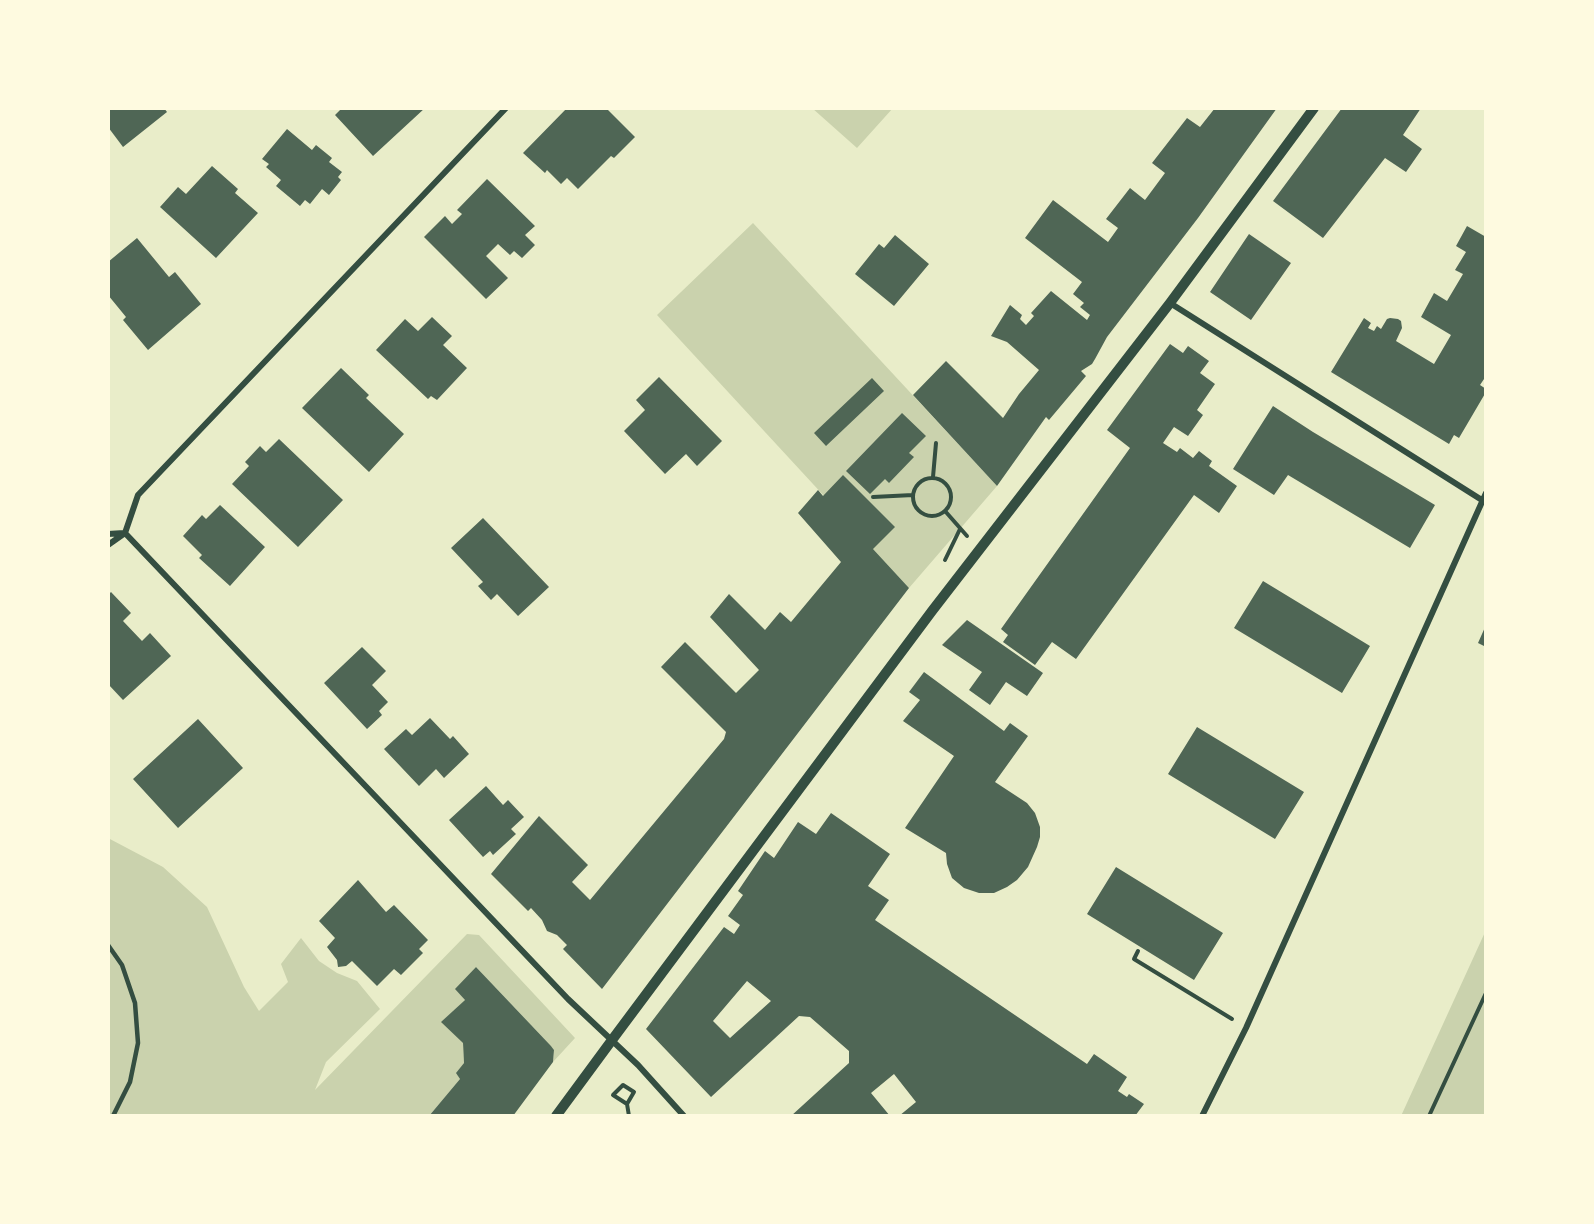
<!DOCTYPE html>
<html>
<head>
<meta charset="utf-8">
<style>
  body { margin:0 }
  #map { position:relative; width:1594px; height:1224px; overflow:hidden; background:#e9edc9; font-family:Signika,sans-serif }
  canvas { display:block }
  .frame { position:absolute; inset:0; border:110px solid #fefae0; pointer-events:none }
</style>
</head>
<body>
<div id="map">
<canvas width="1594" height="1224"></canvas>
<div class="frame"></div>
</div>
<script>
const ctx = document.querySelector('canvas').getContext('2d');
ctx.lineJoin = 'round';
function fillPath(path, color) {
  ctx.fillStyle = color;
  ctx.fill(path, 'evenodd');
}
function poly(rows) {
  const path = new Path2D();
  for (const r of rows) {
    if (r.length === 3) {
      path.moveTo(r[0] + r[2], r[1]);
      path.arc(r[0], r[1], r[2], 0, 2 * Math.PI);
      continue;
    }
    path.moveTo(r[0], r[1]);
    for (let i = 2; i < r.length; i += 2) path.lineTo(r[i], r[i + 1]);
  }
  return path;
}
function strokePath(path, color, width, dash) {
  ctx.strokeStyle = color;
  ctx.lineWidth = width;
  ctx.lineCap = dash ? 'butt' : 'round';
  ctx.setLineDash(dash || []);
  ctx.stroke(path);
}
fillPath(poly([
  [812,108,893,108,857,148],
  [753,223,997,486,909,588,657,315],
  [108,838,163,867,207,907,244,987,259,1011,288,982,281,964,301,938,319,961,337,973,357,981,380,1009,326,1062,315,1090,467,934,479,935,575,1038,553,1062,554,1050,551,1046,476,967,456,989,465,1000,442,1022,463,1043,464,1063,457,1073,460,1079,429,1116,108,1116],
  [1486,930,1486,1116,1401,1116]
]), '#cad2ad');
fillPath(poly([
  [108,108,164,108,167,112,123,147,108,127],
  [342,108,425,108,373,156,335,115],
  [567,108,608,108,607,109,635,137,614,158,611,156,578,189,567,178,561,184,547,170,545,173,523,153],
  [1215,108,1277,108,1198,218,1107,337,1095,359,1092,364,1081,371,1086,376,1049,420,1046,417,997,486,913,395,946,361,1003,418,1019,394,1039,370,1007,342,991,336,1010,305,1022,315,1020,319,1026,325,1034,316,1031,313,1051,291,1087,320,1090,315,1080,307,1084,303,1073,294,1082,282,1025,238,1053,200,1108,242,1118,228,1106,219,1130,188,1145,200,1165,173,1152,163,1187,118,1200,127],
  [1342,108,1421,108,1403,135,1422,149,1406,172,1385,158,1323,238,1273,201],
  [287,129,312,150,316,145,332,158,329,162,342,172,338,177,341,180,329,195,322,189,310,204,305,200,300,206,276,186,281,180,266,167,269,164,262,159],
  [212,166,238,189,235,193,258,213,216,258,160,207,178,187,186,194],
  [487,179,535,226,525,235,535,245,522,258,514,251,510,255,498,244,486,256,508,278,486,299,424,237,445,216,452,224,462,214,457,210],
  [1467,226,1486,237,1486,376,1480,385,1486,389,1486,392,1459,438,1454,435,1449,444,1331,372,1364,318,1371,323,1368,328,1374,331,1377,326,1381,329,1387,319,1390,318,1398,319,1401,321,1402,328,1396,341,1434,364,1451,335,1421,317,1434,293,1447,301,1463,274,1455,270,1466,252,1456,246],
  [1249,234,1291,263,1251,320,1210,292],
  [895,235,929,264,894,306,855,274,879,244,884,248],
  [137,238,169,277,175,272,201,304,148,350,123,320,126,317,108,295,108,262],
  [432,317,452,336,443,345,467,368,437,400,431,396,428,399,376,350,405,319,418,331],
  [1170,344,1183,353,1188,346,1209,361,1200,373,1215,384,1197,410,1203,415,1188,436,1174,427,1163,443,1177,452,1180,448,1193,458,1199,451,1212,461,1209,466,1237,486,1219,513,1194,495,1076,659,1052,642,1035,665,1003,642,1008,635,1001,629,1130,448,1107,430],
  [341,368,369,395,366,398,404,434,369,472,302,408],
  [659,377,722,441,697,466,686,454,665,474,624,431,645,410,636,400],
  [872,378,884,391,826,446,814,433],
  [1273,406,1313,432,1435,505,1410,548,1288,475,1274,495,1233,469],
  [902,413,926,436,909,453,914,457,889,483,885,479,870,494,846,471],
  [279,439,343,500,298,547,232,484,249,466,245,462,260,446,266,452],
  [843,475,895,527,873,549,909,588,602,989,563,949,567,945,557,935,547,931,542,920,531,908,528,911,491,874,539,816,588,865,572,882,590,900,724,739,726,732,661,667,685,642,736,693,759,670,710,617,729,594,765,630,780,612,791,622,841,562,798,513,818,490,823,496],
  [220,505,265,547,230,586,199,558,202,555,183,536,202,515,206,519],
  [483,518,549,587,518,616,497,594,491,600,478,586,483,582,451,548],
  [1263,581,1370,646,1342,693,1234,628],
  [111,592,131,613,123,621,142,641,150,633,171,656,123,700,108,684,108,595],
  [967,620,1043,673,1027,696,1006,682,990,705,969,690,982,672,942,645],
  [1486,625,1486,647,1478,643],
  [362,647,386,671,372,685,388,702,379,711,382,715,367,729,324,683],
  [924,672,1004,731,1010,723,1028,736,995,782,1027,803,1035,813,1040,827,1040,837,1037,847,1028,867,1017,880,1007,887,994,893,979,893,964,888,952,878,947,864,946,853,905,828,954,756,903,721,920,700,909,692],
  [430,718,450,739,453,736,469,754,444,778,436,769,419,786,384,749,406,729,412,735],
  [198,719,243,768,178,828,133,779],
  [1197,727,1304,792,1275,839,1168,774],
  [486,786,503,805,508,800,524,817,511,829,516,834,493,855,490,851,483,857,449,820],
  [831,813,890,854,868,886,889,900,875,920,1087,1064,1094,1054,1127,1077,1118,1091,1127,1097,1129,1094,1144,1104,1135,1116,899,1116,916,1102,894,1074,871,1093,890,1116,791,1116,849,1063,849,1051,810,1017,799,1016,711,1097,646,1029,724,927,734,934,740,925,728,916,743,895,738,891,765,851,774,858,798,822,816,834],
  [747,981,771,1001,730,1038,713,1021],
  [1116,867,1223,933,1194,980,1087,914],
  [358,880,386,912,394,905,428,940,419,949,423,953,401,975,394,969,377,986,352,961,346,966,338,967,337,960,327,947,335,938,319,921],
  [476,967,551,1046,554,1050,553,1062,513,1116,429,1116,460,1079,456,1073,464,1063,463,1043,441,1022,465,1000,455,989]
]), '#4f6655');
strokePath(poly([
  [933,477,936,443],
  [932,497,19],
  [873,497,913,495],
  [945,511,967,536],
  [945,560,960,529],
  [1138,951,1134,959,1232,1019],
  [627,1104,613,1095,623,1085,634,1092,627,1104,629,1116],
  [1429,1116,1486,993]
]), '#344e41', 4);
strokePath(poly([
  [108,945,122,965,135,1003,138,1043,130,1082,113,1116]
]), '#344e41', 4.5);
strokePath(poly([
  [1170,303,1485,502],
  [125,533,568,999,638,1065,684,1116],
  [125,533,138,495,506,108],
  [108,534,124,533],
  [108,545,125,533],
  [1202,1116,1246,1028,1486,493]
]), '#344e41', 6);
strokePath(poly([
  [556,1116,612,1040,932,611,1170,303,1314,108]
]), '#344e41', 10);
</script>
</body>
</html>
